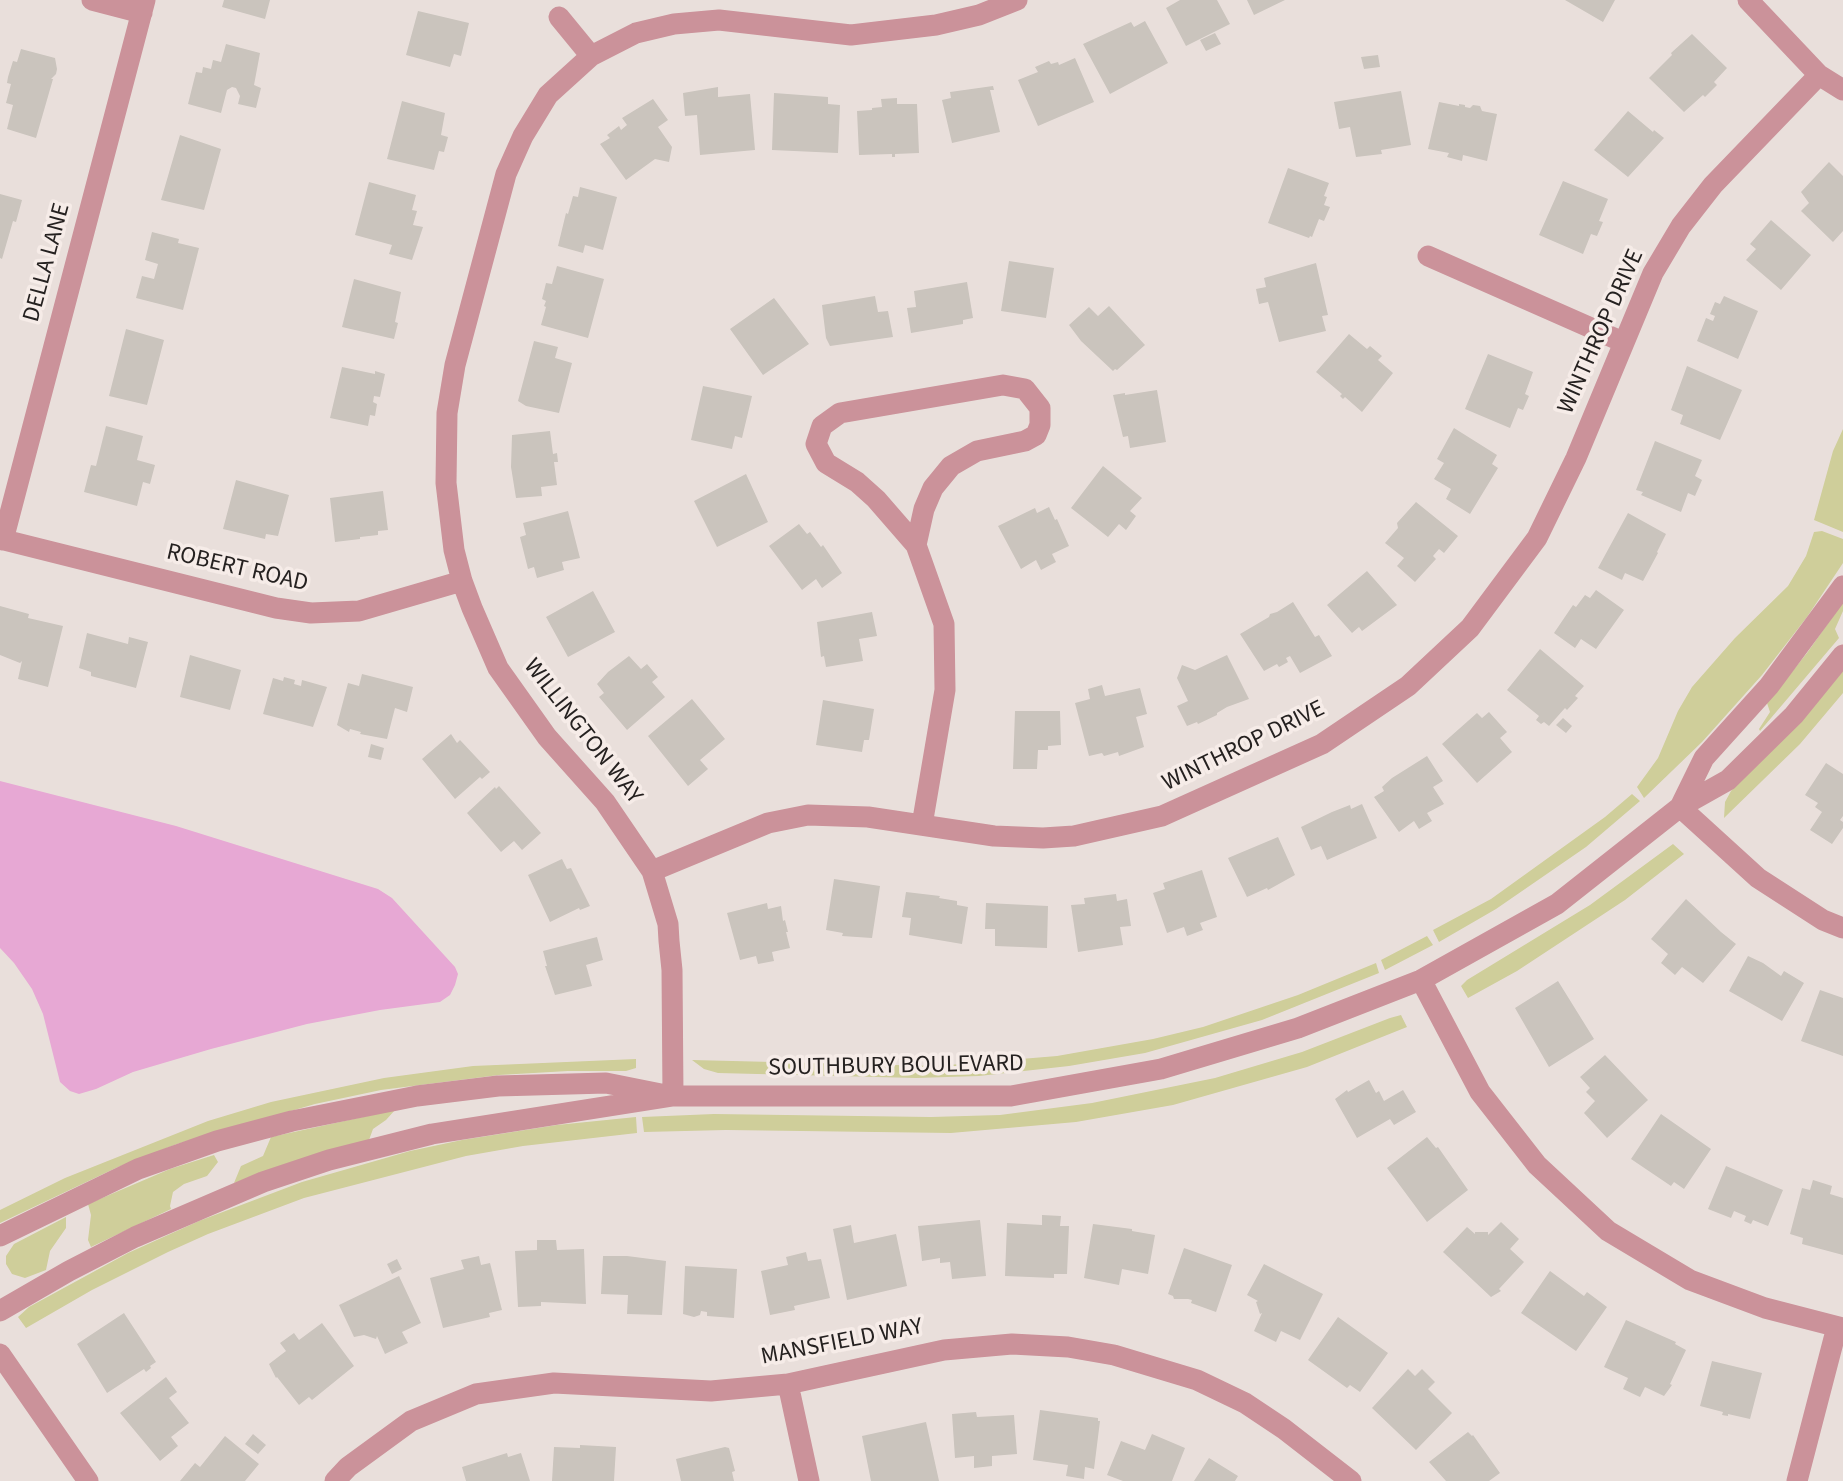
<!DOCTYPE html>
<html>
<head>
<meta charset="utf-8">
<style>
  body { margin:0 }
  canvas { display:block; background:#e9dfdb }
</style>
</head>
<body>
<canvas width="1843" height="1481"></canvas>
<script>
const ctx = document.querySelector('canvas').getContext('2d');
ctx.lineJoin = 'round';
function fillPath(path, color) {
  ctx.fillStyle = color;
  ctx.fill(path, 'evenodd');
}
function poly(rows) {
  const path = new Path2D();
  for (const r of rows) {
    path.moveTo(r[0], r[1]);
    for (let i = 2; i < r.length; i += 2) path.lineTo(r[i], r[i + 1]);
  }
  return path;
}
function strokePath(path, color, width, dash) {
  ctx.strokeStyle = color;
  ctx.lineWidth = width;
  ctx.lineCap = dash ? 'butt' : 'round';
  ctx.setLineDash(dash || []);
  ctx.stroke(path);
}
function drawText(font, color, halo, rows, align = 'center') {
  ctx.font = font + ' "Source Sans 3",sans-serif';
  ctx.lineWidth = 7;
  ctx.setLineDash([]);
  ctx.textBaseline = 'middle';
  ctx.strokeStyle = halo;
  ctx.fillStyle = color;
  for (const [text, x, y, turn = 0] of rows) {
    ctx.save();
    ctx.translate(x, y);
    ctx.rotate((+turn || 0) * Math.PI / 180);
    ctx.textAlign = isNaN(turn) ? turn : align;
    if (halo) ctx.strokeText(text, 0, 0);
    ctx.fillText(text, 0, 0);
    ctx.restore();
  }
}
fillPath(poly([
  [1843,429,1843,532,1814,520,1833,451],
  [1822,531,1843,539,1843,563,1807,617,1762,675,1702,742,1644,798,1637,787,1658,758,1678,711,1692,687,1735,638,1788,586,1806,556,1814,532],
  [1843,602,1843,611,1835,629,1839,638,1760,731,1759,729,1770,712,1767,703,1807,653],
  [1843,667,1843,693,1800,744,1724,818,1725,802,1731,791],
  [1632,794,1640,801,1586,847,1496,909,1439,942,1433,930,1491,899,1605,817],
  [1673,844,1684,854,1625,900,1517,971,1468,998,1461,986,1467,980,1590,905],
  [1427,936,1433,945,1385,970,1381,960],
  [1376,963,1379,973,1262,1020,1145,1053,1069,1066,979,1076,916,1078,718,1073,704,1069,692,1060,936,1066,1057,1056,1153,1039,1203,1027,1298,995],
  [1401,1015,1407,1027,1307,1067,1173,1105,1076,1122,951,1133,726,1130,644,1132,642,1117,714,1114,931,1117,1000,1115,1092,1103,1215,1078,1302,1052,1390,1018],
  [636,1059,636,1068,626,1071,568,1071,499,1075,381,1090,315,1104,177,1144,118,1167,0,1223,0,1210,65,1178,208,1121,271,1102,384,1078,473,1066],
  [395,1110,386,1120,373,1129,369,1140,234,1183,241,1166,263,1156,271,1137],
  [636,1117,637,1133,523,1146,466,1156,304,1198,208,1234,168,1252,92,1290,26,1328,18,1317,29,1307,128,1253,199,1221,302,1182,410,1151,462,1140,557,1125],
  [214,1155,218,1162,207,1176,184,1184,173,1192,170,1206,171,1209,91,1247,88,1240,91,1215,88,1204,170,1169],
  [66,1217,66,1228,50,1251,46,1270,25,1278,12,1274,6,1264,6,1256,14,1244]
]), '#cfce9a');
fillPath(poly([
  [0,781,176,826,378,889,392,898,455,967,458,974,455,985,450,995,440,1002,380,1010,307,1024,211,1049,133,1072,96,1089,79,1094,70,1091,60,1082,43,1014,32,989,14,963,0,948]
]), '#e7a8d4');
fillPath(poly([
  [224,0,270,0,265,19,222,7],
  [1180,0,1217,0,1230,24,1186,46,1166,8],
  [1247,0,1285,0,1254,15],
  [1565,0,1615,0,1603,22],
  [418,11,469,23,461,56,454,54,450,67,406,55],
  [1145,21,1168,63,1110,94,1083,44,1131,22,1134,27],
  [1215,33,1221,44,1206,51,1200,40],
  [1692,34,1727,68,1714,82,1717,85,1705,97,1703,95,1684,112,1649,78,1672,55,1671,53],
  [226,44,260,53,254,85,261,88,256,108,238,104,240,96,236,88,232,87,227,90,221,113,188,104,196,72,202,73,203,67,211,69,213,60,221,62],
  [21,49,55,58,57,69,56,74,51,79,53,79,36,138,7,129,13,105,6,103,11,84,7,83,8,77,13,61,17,62],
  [1378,55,1380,67,1364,69,1361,57],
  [1075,58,1094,102,1038,126,1018,80,1038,72,1035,67,1049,61,1051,64,1058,62,1059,65],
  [993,86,994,90,990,90,1000,132,952,143,942,100,951,98,950,92],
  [718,87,718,97,750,94,755,150,700,155,697,115,685,116,683,93],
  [1401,91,1411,145,1381,150,1382,154,1356,157,1350,127,1339,129,1334,102],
  [774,93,828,97,828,104,840,105,838,153,772,150],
  [897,98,897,104,917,104,919,153,895,154,895,157,892,157,892,154,859,155,857,111,872,110,872,108,882,107,881,99],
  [653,99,668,120,658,127,672,147,669,162,655,159,626,180,600,144,610,138,607,135,619,126,621,130,627,125,622,118],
  [402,101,445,113,441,135,448,137,444,152,439,151,434,170,387,159],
  [1439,102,1459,106,1459,104,1465,105,1465,107,1470,108,1473,105,1480,106,1482,111,1497,114,1487,161,1463,155,1462,161,1447,157,1449,153,1428,149],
  [1628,111,1653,132,1654,130,1664,138,1628,177,1594,150],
  [180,135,221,149,204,210,161,200],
  [1829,162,1843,176,1843,231,1833,242,1801,211,1809,203,1801,192],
  [1288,168,1329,183,1324,196,1327,197,1324,205,1330,207,1324,221,1319,219,1312,237,1310,236,1309,238,1268,223],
  [1563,181,1608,199,1599,221,1603,222,1597,236,1591,234,1583,254,1539,235],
  [369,182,416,195,412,210,417,211,413,225,423,227,412,260,389,254,392,245,355,235],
  [580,187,617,197,603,250,585,245,583,253,558,246,566,213,568,214,573,196,578,197],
  [0,194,22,200,16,222,13,221,2,259,0,258],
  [1771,220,1811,255,1781,290,1746,260,1756,249,1750,244],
  [152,232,179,239,178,243,199,248,183,310,136,298,142,276,154,279,158,264,145,260],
  [1009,261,1054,268,1046,318,1001,311],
  [1316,263,1328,315,1322,316,1326,331,1279,342,1268,302,1259,304,1256,289,1266,287,1264,278],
  [557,266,604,279,588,338,541,325,546,307,544,306,546,301,542,299,546,283,552,284],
  [354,279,401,292,395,322,398,323,394,339,342,327],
  [967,282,973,318,963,320,963,324,911,333,907,308,916,307,914,291],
  [875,296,878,312,888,311,893,337,830,346,826,338,822,305],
  [1724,296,1758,311,1738,359,1697,341,1706,318,1713,321,1715,316,1710,314,1715,302,1720,304],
  [774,298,809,344,763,375,730,329],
  [1109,306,1145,345,1117,370,1115,369,1113,371,1081,341,1069,325,1089,307,1098,316],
  [126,329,164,340,147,405,109,396],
  [1349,334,1367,349,1370,346,1382,356,1378,360,1393,373,1362,412,1345,397,1343,399,1340,396,1342,394,1316,372],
  [534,341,558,347,555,358,572,363,559,413,526,406,518,401],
  [1488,354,1533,372,1525,394,1529,396,1523,410,1518,408,1510,428,1465,409],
  [1687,366,1742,390,1720,440,1680,424,1683,415,1671,410],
  [342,367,375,374,375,371,385,374,380,397,374,396,373,402,377,404,375,416,370,415,368,426,330,418],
  [703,386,752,396,742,438,735,436,732,449,691,440],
  [1157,390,1166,442,1130,448,1128,436,1123,437,1113,395,1125,393,1125,395],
  [106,426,143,436,137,460,155,465,150,484,143,482,137,506,84,492,91,465,96,466],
  [1454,428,1497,455,1492,464,1498,468,1470,514,1446,499,1451,489,1434,479,1444,463,1437,459],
  [550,431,553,454,557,453,558,462,554,462,557,485,541,487,542,496,516,498,511,467,512,435],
  [1655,441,1702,460,1695,476,1702,480,1695,496,1688,493,1681,512,1641,495,1643,492,1636,490],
  [1103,466,1142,498,1130,511,1136,516,1126,530,1119,524,1108,537,1071,508],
  [746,474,768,522,717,547,694,501],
  [236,480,289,495,278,536,266,534,265,539,223,529],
  [383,491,388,530,378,531,378,535,360,537,360,539,335,542,330,498],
  [1416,502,1458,536,1444,553,1439,549,1433,556,1436,559,1415,582,1397,566,1404,558,1385,543,1398,528,1397,523],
  [1049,507,1055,520,1057,519,1069,546,1052,554,1056,562,1041,570,1036,560,1021,569,998,526,1035,508,1037,513],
  [568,511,580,558,562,562,564,570,537,578,534,567,528,569,520,537,526,535,523,523],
  [1628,513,1666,534,1657,552,1658,553,1643,581,1625,573,1622,580,1598,568],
  [799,524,807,534,810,532,821,547,823,545,842,573,822,588,816,579,802,590,769,546],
  [1367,571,1397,605,1362,631,1359,627,1352,633,1327,605],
  [1596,590,1624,610,1596,649,1581,639,1575,648,1554,633,1573,605,1576,607,1585,595,1590,598],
  [593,591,615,632,568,657,546,617],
  [1293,602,1315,637,1319,635,1332,656,1300,673,1290,656,1286,658,1288,662,1279,667,1277,664,1264,671,1240,634,1269,617,1270,614,1277,612],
  [0,606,29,614,28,618,63,626,48,687,18,679,22,661,20,663,0,655],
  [872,612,877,636,859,639,863,661,826,667,824,656,821,657,817,622],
  [87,633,128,644,129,637,148,642,136,688,91,676,91,672,79,668],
  [1540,649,1584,686,1575,696,1578,698,1567,710,1565,708,1549,726,1544,722,1541,724,1536,720,1539,716,1507,690],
  [190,655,241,670,230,710,180,697],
  [1227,655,1249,699,1227,707,1217,713,1217,715,1198,724,1197,722,1187,726,1177,706,1188,701,1177,678,1182,665,1195,670],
  [629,656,641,669,647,664,658,677,652,682,665,697,627,730,599,697,604,693,597,684,608,672],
  [362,674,413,687,407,712,395,708,387,739,360,734,361,732,350,729,349,732,337,725,348,683,359,686],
  [284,677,295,680,294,684,301,686,302,680,327,687,313,727,263,714,273,678,283,681],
  [1102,685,1105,696,1140,688,1147,714,1136,717,1144,747,1119,756,1118,752,1104,756,1102,753,1089,756,1075,703,1090,699,1088,689],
  [692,699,725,739,700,760,708,769,688,786,648,736],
  [823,700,874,709,869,740,864,740,862,752,816,745],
  [1015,711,1060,711,1061,745,1048,746,1048,750,1038,750,1037,769,1013,769],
  [1489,712,1507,732,1500,738,1512,752,1477,783,1442,744,1477,713,1482,718],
  [1563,718,1572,726,1566,733,1556,725],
  [451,734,457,743,460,740,490,772,482,779,480,777,455,799,422,759],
  [371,744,384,748,381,760,368,757],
  [1427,756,1443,781,1433,787,1444,804,1427,813,1432,821,1419,829,1414,821,1399,832,1374,797,1384,791,1382,787,1392,778],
  [1826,763,1843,774,1843,816,1840,820,1843,822,1843,828,1832,844,1810,830,1822,812,1815,807,1818,803,1805,795],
  [499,786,541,833,522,850,514,841,501,852,467,813,495,787,496,789],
  [1362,804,1377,838,1327,860,1321,846,1311,850,1301,827,1332,812,1350,805,1351,809],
  [1278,837,1295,875,1268,890,1267,888,1247,897,1228,858],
  [562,859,567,869,571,868,590,906,580,910,579,908,550,922,528,875],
  [1202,870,1217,917,1200,923,1203,930,1187,936,1184,927,1167,933,1153,893,1165,889,1163,883],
  [834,879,880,886,872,938,842,936,843,933,826,930],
  [906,892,940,896,939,898,957,901,957,905,968,907,962,944,909,935,911,918,902,917],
  [1116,894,1117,901,1127,899,1131,926,1120,927,1123,945,1078,952,1071,905,1085,904,1084,898],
  [1686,899,1721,932,1736,944,1703,983,1682,967,1675,975,1661,963,1668,954,1651,939],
  [767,903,768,909,781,906,783,921,785,920,788,932,786,932,790,948,772,952,774,961,758,964,756,956,740,960,727,913],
  [986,903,1048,906,1047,948,995,946,995,929,985,929],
  [597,937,603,960,586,965,592,986,555,995,545,966,547,966,543,951],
  [1748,956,1763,963,1781,976,1784,971,1804,983,1782,1021,1729,991],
  [1558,981,1594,1039,1549,1067,1515,1008],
  [1820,990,1843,998,1843,1056,1801,1041],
  [1605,1055,1648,1100,1607,1138,1584,1113,1595,1101,1586,1092,1590,1088,1580,1077],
  [1369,1080,1376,1093,1379,1091,1384,1101,1403,1090,1416,1112,1394,1125,1390,1119,1357,1138,1335,1099,1347,1090,1348,1092],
  [1661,1114,1711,1149,1684,1189,1674,1182,1671,1186,1631,1159],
  [1427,1137,1436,1148,1438,1147,1468,1190,1427,1222,1387,1168],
  [1726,1166,1783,1190,1768,1226,1753,1220,1751,1224,1744,1221,1746,1216,1734,1211,1731,1218,1708,1209],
  [1813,1180,1832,1186,1830,1194,1843,1198,1843,1255,1802,1244,1803,1238,1790,1234,1802,1188,1810,1190],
  [1042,1215,1061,1216,1060,1226,1069,1226,1067,1274,1054,1274,1054,1278,1005,1276,1007,1223,1042,1225],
  [980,1220,986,1276,952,1279,950,1262,940,1263,940,1258,922,1261,918,1226],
  [1501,1222,1519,1239,1510,1249,1524,1262,1499,1289,1501,1291,1491,1297,1443,1252,1467,1227,1475,1234,1475,1232,1488,1232,1488,1235],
  [1093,1224,1132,1229,1132,1231,1155,1235,1148,1274,1122,1269,1119,1285,1084,1278],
  [851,1225,854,1243,896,1234,907,1286,847,1300,833,1229],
  [537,1240,556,1240,557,1250,584,1249,586,1304,541,1302,541,1306,518,1307,515,1251,537,1250],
  [1184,1248,1232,1265,1216,1312,1191,1303,1192,1300,1188,1299,1174,1299,1173,1296,1168,1294],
  [806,1252,808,1261,821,1259,830,1298,794,1306,795,1310,770,1315,761,1271,788,1265,786,1257],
  [479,1256,481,1265,490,1263,502,1310,489,1313,490,1317,443,1328,430,1278,464,1269,461,1260],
  [603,1256,627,1256,666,1261,662,1315,627,1314,628,1295,601,1294],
  [397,1259,402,1269,392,1274,387,1264],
  [1264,1264,1323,1294,1300,1340,1281,1331,1276,1342,1254,1331,1262,1313,1260,1314,1256,1302,1258,1301,1247,1295],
  [685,1266,737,1269,734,1318,707,1316,707,1312,701,1311,700,1315,694,1317,683,1314],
  [1550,1271,1584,1296,1587,1292,1607,1307,1576,1351,1521,1313],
  [399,1276,421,1323,402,1332,408,1343,385,1354,377,1336,376,1339,364,1335,354,1337,339,1305],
  [124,1313,156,1362,150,1366,151,1368,146,1372,144,1369,107,1393,77,1344],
  [1338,1317,1388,1353,1360,1392,1350,1385,1347,1388,1308,1360],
  [1626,1320,1676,1342,1675,1344,1686,1350,1670,1384,1672,1385,1664,1396,1645,1387,1640,1397,1623,1389,1628,1378,1604,1367],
  [322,1323,354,1366,317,1396,312,1400,309,1397,299,1405,277,1377,276,1378,269,1364,286,1351,280,1343,294,1333,299,1340],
  [1712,1361,1762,1373,1750,1419,1728,1414,1728,1416,1722,1415,1723,1412,1700,1406],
  [1408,1369,1415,1376,1422,1369,1435,1382,1428,1389,1452,1413,1416,1450,1372,1408],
  [166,1377,177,1392,169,1398,189,1423,171,1437,178,1446,160,1461,120,1413],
  [1040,1410,1098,1418,1098,1421,1100,1421,1094,1469,1085,1467,1084,1479,1066,1476,1068,1465,1033,1460],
  [976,1412,977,1417,1014,1415,1017,1454,992,1456,992,1466,974,1468,974,1456,955,1458,952,1414],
  [926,1422,939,1481,871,1481,862,1436],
  [1468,1432,1472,1436,1473,1435,1500,1473,1489,1481,1446,1481,1429,1462],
  [253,1434,266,1445,258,1454,245,1444],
  [1152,1434,1185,1448,1172,1481,1123,1481,1107,1475,1121,1441,1145,1450],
  [225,1436,259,1464,245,1481,180,1481,195,1463,200,1467],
  [580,1445,616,1447,614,1481,552,1481,554,1447,580,1448],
  [725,1447,729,1448,735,1471,732,1472,734,1481,681,1481,676,1459],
  [507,1453,508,1457,521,1453,530,1481,466,1481,462,1467],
  [1209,1458,1238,1476,1235,1481,1194,1481]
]), '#cac4bd');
strokePath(poly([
  [92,0,142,13],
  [1748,0,1819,75,1843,90],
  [559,17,591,56],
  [1428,256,1623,342],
  [0,539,276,608,311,613,359,611,462,581],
  [3,540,145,0],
  [916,545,924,509,933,488,951,466,977,451,1025,441,1036,435,1040,425,1040,408,1025,389,1003,385,840,413,822,426,816,444,826,463,857,482,876,499,916,545,944,624,945,690,922,825],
  [1680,807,1704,758,1769,686,1843,586],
  [1680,807,1758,878,1823,920,1843,928],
  [652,871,768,823,808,815,868,817,994,836,1043,838,1074,836,1162,816,1322,744,1408,686,1470,628,1537,538,1576,458,1653,273,1681,226,1713,185,1819,75],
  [1421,980,1480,1092,1537,1165,1608,1231,1690,1280,1765,1308,1843,1328],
  [673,1096,672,970,669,941,668,924,652,871,605,802,547,737,498,668,472,608,462,581,454,550,446,483,447,413,455,365,506,174,523,136,548,95,591,56,636,33,674,24,719,20,851,35,936,25,979,15,1017,0],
  [0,1236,138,1169,217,1141,292,1121,417,1096,498,1086,606,1083,661,1094],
  [0,1311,69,1271,135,1237,263,1182,329,1160,432,1134,673,1096,1011,1096,1161,1069,1298,1028,1421,980,1557,904,1680,807,1728,780,1794,715,1843,655],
  [0,1354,88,1481],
  [788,1384,809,1481],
  [335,1481,348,1467,411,1421,476,1394,554,1383,711,1391,788,1384,944,1350,1012,1344,1068,1347,1114,1355,1197,1380,1245,1403,1284,1429,1351,1481],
  [1797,1481,1837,1327]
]), '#cb929a', 21);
drawText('24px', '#252120', '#f6ece8', [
  ["DELLA LANE",48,263,-75],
  ["WINTHROP DRIVE",1602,332,-66],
  ["ROBERT ROAD",237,569,13],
  ["WILLINGTON WAY",582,732,52],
  ["WINTHROP DRIVE",1244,747,-26],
  ["SOUTHBURY BOULEVARD",896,1067,-1],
  ["MANSFIELD WAY",842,1343,-11]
]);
</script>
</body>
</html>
